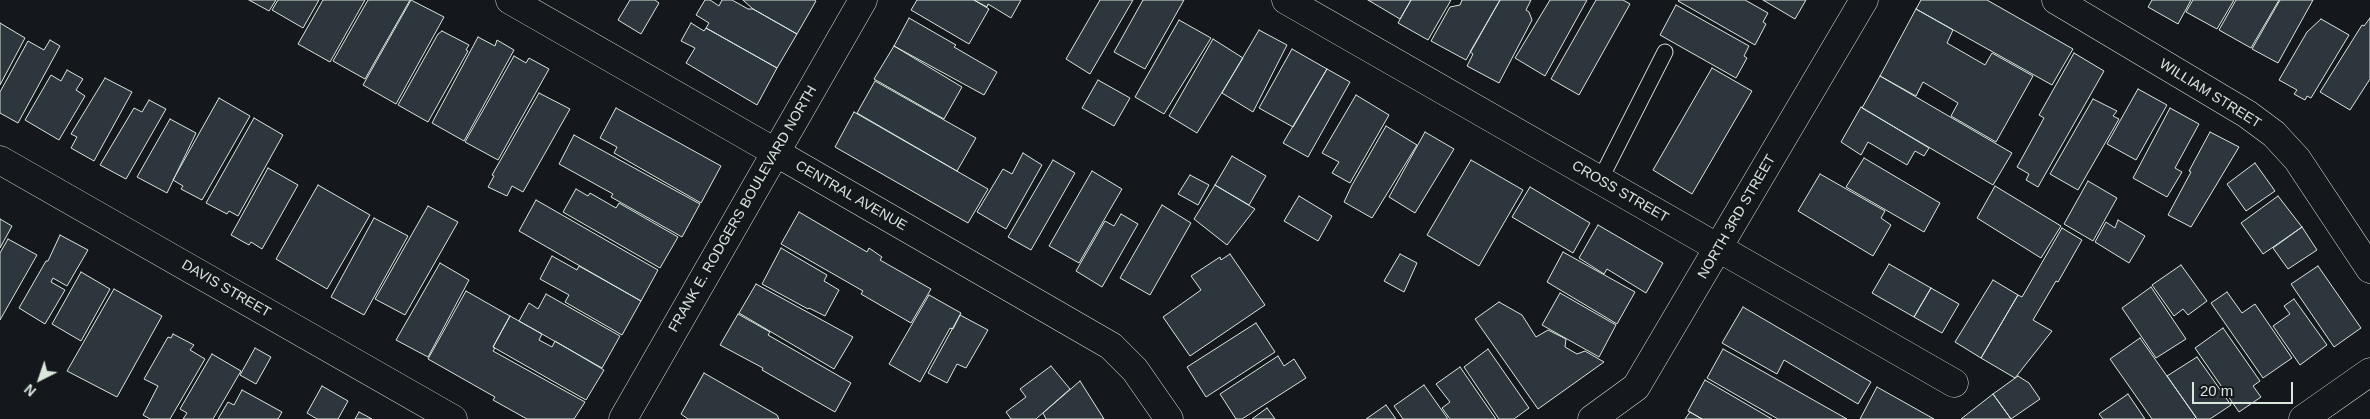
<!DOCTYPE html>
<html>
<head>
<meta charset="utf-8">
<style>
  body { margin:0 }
  #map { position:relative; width:2370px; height:419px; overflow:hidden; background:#14181c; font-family:Helvetica,sans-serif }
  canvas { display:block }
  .north { position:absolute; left:15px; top:354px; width:50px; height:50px; -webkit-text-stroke:4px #14181c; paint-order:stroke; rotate:221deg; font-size:14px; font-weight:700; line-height:20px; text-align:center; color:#d8e6dc }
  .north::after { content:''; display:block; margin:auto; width:18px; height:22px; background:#d8e6dc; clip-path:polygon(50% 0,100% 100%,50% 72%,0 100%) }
  .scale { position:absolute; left:2192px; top:382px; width:101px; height:22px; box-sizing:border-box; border:2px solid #d8e6dc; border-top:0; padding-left:6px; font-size:15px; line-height:18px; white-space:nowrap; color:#d8e6dc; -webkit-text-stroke:4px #14181c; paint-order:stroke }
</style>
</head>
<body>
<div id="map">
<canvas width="2370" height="419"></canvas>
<div class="north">N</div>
<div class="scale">20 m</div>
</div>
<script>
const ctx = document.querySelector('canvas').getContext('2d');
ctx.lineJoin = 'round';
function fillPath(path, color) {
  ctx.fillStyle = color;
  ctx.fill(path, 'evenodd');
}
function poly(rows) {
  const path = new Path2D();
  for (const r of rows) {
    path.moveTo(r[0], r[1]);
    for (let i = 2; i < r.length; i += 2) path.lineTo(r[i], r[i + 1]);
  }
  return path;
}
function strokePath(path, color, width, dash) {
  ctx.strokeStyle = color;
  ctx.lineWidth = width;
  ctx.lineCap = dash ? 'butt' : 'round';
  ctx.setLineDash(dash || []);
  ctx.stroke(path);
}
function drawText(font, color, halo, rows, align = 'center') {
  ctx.font = font + ' Helvetica,sans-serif';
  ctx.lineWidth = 4;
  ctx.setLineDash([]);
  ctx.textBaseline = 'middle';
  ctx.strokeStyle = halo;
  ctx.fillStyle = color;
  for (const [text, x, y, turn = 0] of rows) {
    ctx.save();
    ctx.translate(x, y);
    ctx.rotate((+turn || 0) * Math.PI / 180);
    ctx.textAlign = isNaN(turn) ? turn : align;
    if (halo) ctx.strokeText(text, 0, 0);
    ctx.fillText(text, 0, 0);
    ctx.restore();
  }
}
const building = poly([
  [249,0,276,0,269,11,249,0],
  [278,0,319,0,303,28,272,10,278,0],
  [323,0,365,0,330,62,298,44,323,0],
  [368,0,410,0,365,79,333,61,368,0],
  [411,0,444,17,396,104,363,85,411,0],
  [630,0,655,0,659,3,641,34,618,20,630,0],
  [705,0,710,0,719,6,722,0,732,0,748,9,753,9,797,34,777,68,706,28,709,23,696,15,705,0],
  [743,0,814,0,816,1,797,34,753,9,743,0],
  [917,0,974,0,989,9,969,44,911,10,917,0],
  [974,0,1021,0,1011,18,988,4,987,7,974,0],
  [1100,0,1133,0,1090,74,1066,59,1100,0],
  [1143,0,1184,0,1145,69,1114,52,1143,0],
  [1368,0,1411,0,1400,19,1368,0],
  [1411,0,1451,0,1428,40,1398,23,1411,0],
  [1462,0,1500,0,1466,60,1431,41,1450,7,1460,5,1462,0],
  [1500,0,1531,0,1526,10,1529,12,1532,20,1499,83,1467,66,1473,54,1470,52,1500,0],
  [1550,0,1587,0,1545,76,1515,58,1550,0],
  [1596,0,1623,0,1630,4,1579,95,1551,79,1596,0],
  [1679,0,1745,0,1768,13,1763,22,1766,24,1755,45,1678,1,1679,0],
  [1763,0,1806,0,1795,19,1763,0],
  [1921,0,1987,0,2073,49,2052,85,1916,9,1921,0],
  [2152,0,2191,0,2178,24,2148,7,2152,0],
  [2193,0,2234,0,2217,29,2186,12,2193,0],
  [2236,0,2279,0,2251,48,2219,30,2236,0],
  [2280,0,2313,0,2278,63,2252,49,2280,0],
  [1676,5,1749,46,1744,56,1747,58,1736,78,1660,35,1676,5],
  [1916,9,1953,30,1947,43,1985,65,1992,53,2033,76,1996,142,1951,116,1958,103,1923,82,1916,96,1880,76,1916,9],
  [909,18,956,45,954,47,997,72,984,95,894,46,909,18],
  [2370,18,2370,79,2350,110,2320,92,2362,25,2364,26,2370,18],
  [2321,19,2349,35,2311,98,2307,96,2305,100,2294,94,2297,90,2279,80,2307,32,2321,19],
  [1179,20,1211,38,1164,114,1135,97,1179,20],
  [0,23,25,38,0,85,0,23],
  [691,23,704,31,706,28,777,68,757,105,686,63,695,48,681,41,691,23],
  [1259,30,1287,45,1253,112,1222,93,1259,30],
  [442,31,469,45,466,50,468,51,428,122,398,105,438,34,442,31],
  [478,37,495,46,497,40,514,50,464,141,432,123,478,37],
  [1213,39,1243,58,1197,133,1169,116,1213,39],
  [50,40,60,46,18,123,0,113,0,92,28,41,44,50,50,40],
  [894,46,962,87,944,119,874,79,894,46],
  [1292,49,1327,69,1293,127,1259,108,1292,49],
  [2074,53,2104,71,2038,187,2026,180,2029,174,2017,167,2044,118,2039,115,2074,53],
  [514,56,526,63,529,58,549,69,498,160,465,142,514,56],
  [1712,68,1752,91,1692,194,1653,170,1712,68],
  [1327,69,1350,82,1308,157,1283,143,1327,69],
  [67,70,83,79,76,90,85,96,59,140,25,120,51,75,61,81,67,70],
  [1880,76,2012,153,1993,185,1862,108,1880,76],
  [105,78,132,92,94,161,71,148,77,137,71,134,105,78],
  [1098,80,1130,98,1114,126,1082,108,1098,80],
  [875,81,976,138,957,171,857,113,875,81],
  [2138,89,2167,105,2136,160,2107,144,2138,89],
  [539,93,570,109,523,192,512,186,507,196,488,187,494,176,492,175,539,93],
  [1356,95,1389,115,1350,183,1332,173,1339,162,1322,153,1356,95],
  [219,98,250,116,202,200,181,189,183,186,173,180,219,98],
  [2093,99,2117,111,2113,116,2119,119,2078,190,2050,174,2093,99],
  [149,100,166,109,126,179,100,165,134,108,142,112,149,100],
  [1861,107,1929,148,1924,156,1915,151,1907,165,1868,142,1861,155,1841,142,1861,107],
  [616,108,721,166,701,203,614,153,617,147,600,138,616,108],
  [2170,108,2199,124,2175,168,2182,172,2167,197,2133,178,2170,108],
  [854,112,988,189,968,223,835,147,854,112],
  [254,118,283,135,238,216,229,211,227,214,206,203,254,118],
  [170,119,196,133,167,193,137,177,170,119],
  [1386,126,1417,145,1372,218,1344,202,1352,185,1386,126],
  [1425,132,1454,149,1415,213,1389,197,1425,132],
  [2210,132,2239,147,2191,227,2168,215,2191,172,2189,171,2210,132],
  [574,135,700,204,682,237,611,197,613,194,559,164,574,135],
  [1023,153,1042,165,1006,229,977,212,1003,169,1012,174,1023,153],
  [1232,156,1266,176,1249,205,1215,185,1232,156],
  [1864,158,1940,203,1924,232,1846,187,1864,158],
  [1053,160,1075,173,1031,250,1008,237,1053,160],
  [1471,160,1523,190,1479,266,1427,235,1471,160],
  [2255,163,2275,191,2246,211,2227,184,2255,163],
  [268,168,298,185,262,249,251,242,249,245,231,235,268,168],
  [1092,171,1122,189,1079,263,1049,246,1092,171],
  [1820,174,1885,211,1881,218,1891,225,1873,256,1798,211,1820,174],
  [1190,175,1209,185,1198,205,1178,194,1190,175],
  [2088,181,2117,198,2093,241,2064,224,2088,181],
  [318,185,370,215,327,289,276,259,318,185],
  [1215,185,1255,209,1227,245,1194,219,1215,185],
  [1995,186,2061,226,2041,258,1977,218,1995,186],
  [1530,187,1590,223,1573,253,1512,217,1530,187],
  [576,189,588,196,590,193,616,208,619,203,678,237,660,268,563,212,576,189],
  [1299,196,1332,216,1318,241,1284,221,1299,196],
  [2278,196,2302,227,2263,254,2241,223,2278,196],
  [536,200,658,270,641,301,519,231,536,200],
  [1162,205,1191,223,1150,295,1120,278,1162,205],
  [428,206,458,222,405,315,375,299,428,206],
  [799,212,867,252,869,248,882,257,880,260,931,289,911,323,861,294,863,291,781,244,799,212],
  [1121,214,1138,224,1102,287,1076,271,1105,221,1114,226,1121,214],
  [374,218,408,236,364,315,331,297,374,218],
  [0,219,12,226,0,248,0,219],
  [2118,220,2145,236,2129,263,2095,242,2106,222,2115,228,2118,220],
  [1598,225,1663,263,1646,293,1607,269,1604,274,1579,258,1598,225],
  [2302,227,2317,250,2288,269,2273,248,2302,227],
  [2062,228,2082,240,2058,282,2056,281,2033,320,2052,331,2015,378,1981,358,2018,295,2022,297,2062,228],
  [60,235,88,250,67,286,53,278,51,282,65,290,45,324,19,308,46,261,48,261,60,235],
  [8,239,37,255,0,320,0,253,8,239],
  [781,248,827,275,824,281,839,290,825,316,809,308,808,309,762,284,781,248],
  [1563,252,1635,292,1617,324,1547,282,1563,252],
  [1230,254,1265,305,1190,356,1163,317,1201,290,1191,276,1220,257,1221,260,1230,254],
  [1400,254,1417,263,1404,292,1384,281,1400,254],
  [552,256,577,270,579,266,641,301,622,335,565,302,569,295,540,279,552,256],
  [440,263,469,280,428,357,396,340,440,263],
  [1889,264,1931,288,1914,317,1872,293,1889,264],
  [2181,265,2207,301,2188,315,2183,309,2174,316,2152,285,2181,265],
  [2318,266,2361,328,2334,347,2291,284,2318,266],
  [81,272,110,289,81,341,52,324,81,272],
  [1993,280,2018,295,1981,358,1955,342,1993,280],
  [756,284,853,337,834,369,739,313,756,284],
  [2151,287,2186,339,2156,358,2122,308,2151,287],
  [1931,288,1959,304,1942,333,1914,317,1931,288],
  [114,289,162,316,117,397,67,371,114,289],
  [466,291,510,316,493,347,495,348,493,351,585,402,574,419,527,419,493,400,495,397,428,359,466,291],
  [2227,292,2242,313,2255,304,2292,358,2263,378,2211,303,2227,292],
  [1560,293,1616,325,1599,357,1542,325,1560,293],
  [546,294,620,336,602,368,519,321,529,303,538,309,546,294],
  [929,295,961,313,953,329,950,328,920,382,889,364,929,295],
  [2294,299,2327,345,2300,365,2273,326,2290,314,2284,306,2294,299],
  [1499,302,1522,315,1536,337,1548,330,1566,339,1565,347,1577,354,1585,351,1604,362,1538,409,1475,319,1499,302],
  [1743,307,1871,382,1858,404,1784,360,1777,374,1722,343,1743,307],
  [738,314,770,332,768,335,851,383,835,412,762,370,763,368,720,345,738,314],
  [960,315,988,330,966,368,957,364,947,383,928,373,960,315],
  [510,316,542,334,539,340,552,347,555,341,604,370,586,400,493,347,510,316],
  [1256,323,1275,352,1206,397,1187,367,1256,323],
  [2223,328,2260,381,2253,386,2261,397,2239,412,2195,348,2223,328],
  [173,334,194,345,190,350,205,359,170,419,150,419,143,415,158,386,144,379,168,337,171,338,173,334],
  [2140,338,2196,417,2194,419,2152,419,2110,359,2140,338],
  [255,348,271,357,256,384,240,375,255,348],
  [1488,349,1529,408,1514,419,1499,419,1464,367,1488,349],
  [1723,349,1847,419,1778,419,1707,378,1723,349],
  [212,354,241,371,213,419,183,419,187,413,180,409,212,354],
  [1278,356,1284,366,1294,359,1306,378,1242,419,1236,419,1220,394,1278,356],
  [2197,357,2231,405,2210,419,2197,419,2167,376,2197,357],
  [1051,366,1070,389,1036,419,1011,419,1006,412,1026,397,1020,389,1051,366],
  [1460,367,1496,419,1450,419,1442,408,1450,402,1436,384,1460,367],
  [704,373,777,415,779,419,688,419,681,414,704,373],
  [2018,376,2029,383,2040,399,2011,419,1993,394,2018,376],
  [1705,380,1772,419,1702,419,1688,411,1705,380],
  [1080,381,1104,419,1046,419,1043,413,1080,381],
  [1424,385,1448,419,1403,419,1394,406,1424,385],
  [322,386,348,401,338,419,317,419,307,413,322,386],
  [1877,387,1934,419,1860,419,1877,387],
  [242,390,282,412,278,419,218,419,228,402,234,405,242,390],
  [1993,394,2011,419,1961,419,1993,394],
  [2128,394,2145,419,2103,419,2099,414,2128,394],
  [1386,405,1396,419,1366,419,1386,405],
  [1267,408,1275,419,1252,419,1267,408],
  [359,412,372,419,355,419,359,412],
  [1690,412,1702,419,1685,419,1690,412]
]);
fillPath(building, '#2c363c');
strokePath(building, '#d8e6dc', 1);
const lane = poly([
  [1600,180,1665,52]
]);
const street = poly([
  [510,0,775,152],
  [1286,0,1954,383],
  [2056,0,2247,114,2274,134,2297,159,2370,269],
  [0,160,453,419],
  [1592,419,1636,387,1864,0],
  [2303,419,2370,372]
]);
const secondary = poly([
  [775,152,1111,346,1135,370,1169,419]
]);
const primary = poly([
  [623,419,863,0]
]);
strokePath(lane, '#d8e6dc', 17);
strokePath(street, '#d8e6dc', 29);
strokePath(secondary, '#d8e6dc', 29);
strokePath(primary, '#d8e6dc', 29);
strokePath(lane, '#14181c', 15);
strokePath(street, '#14181c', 28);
strokePath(secondary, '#14181c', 28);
strokePath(primary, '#14181c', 28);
drawText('14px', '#d8e6dc', '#14181c', [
  ["WILLIAM STREET",2210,94,32],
  ["CROSS STREET",1620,192,30],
  ["CENTRAL AVENUE",851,196,30],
  ["FRANK E. RODGERS BOULEVARD NORTH",743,209,-60],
  ["NORTH 3RD STREET",1737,217,-60],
  ["DAVIS STREET",226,289,30]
]);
</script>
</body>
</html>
